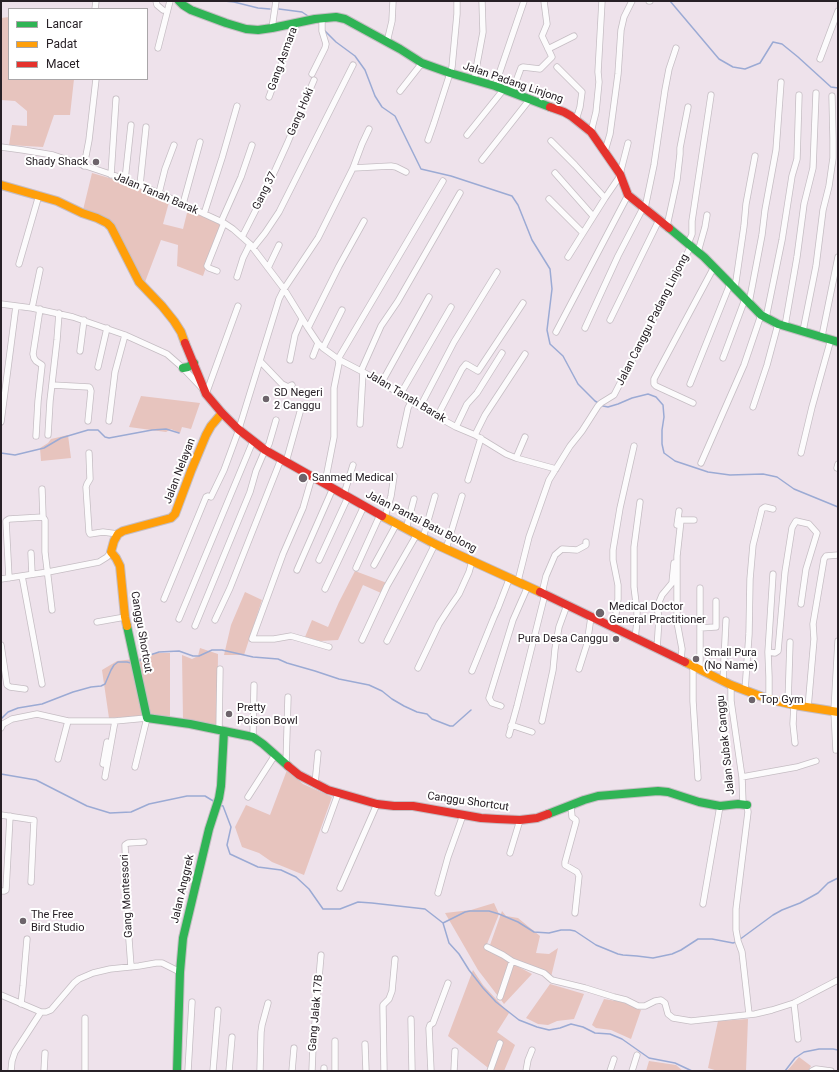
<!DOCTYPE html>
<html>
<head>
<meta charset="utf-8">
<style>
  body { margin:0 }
  #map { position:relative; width:839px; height:1072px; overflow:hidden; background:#eee2eb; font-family:Roboto,sans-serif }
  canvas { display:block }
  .frame { position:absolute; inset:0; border:2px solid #272026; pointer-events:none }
  .legend { position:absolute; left:8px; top:8px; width:140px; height:72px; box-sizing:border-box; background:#fff; border:1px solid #a9a6a8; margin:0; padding:5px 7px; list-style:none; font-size:12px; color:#272026 }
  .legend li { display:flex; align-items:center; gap:8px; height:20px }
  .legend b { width:20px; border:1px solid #a9a6a8 }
</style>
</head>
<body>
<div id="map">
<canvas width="839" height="1072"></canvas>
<div class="frame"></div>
<ul class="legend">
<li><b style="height:5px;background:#30b455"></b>Lancar</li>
<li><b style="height:5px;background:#ff9f0a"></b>Padat</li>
<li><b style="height:5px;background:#e5322d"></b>Macet</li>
</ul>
</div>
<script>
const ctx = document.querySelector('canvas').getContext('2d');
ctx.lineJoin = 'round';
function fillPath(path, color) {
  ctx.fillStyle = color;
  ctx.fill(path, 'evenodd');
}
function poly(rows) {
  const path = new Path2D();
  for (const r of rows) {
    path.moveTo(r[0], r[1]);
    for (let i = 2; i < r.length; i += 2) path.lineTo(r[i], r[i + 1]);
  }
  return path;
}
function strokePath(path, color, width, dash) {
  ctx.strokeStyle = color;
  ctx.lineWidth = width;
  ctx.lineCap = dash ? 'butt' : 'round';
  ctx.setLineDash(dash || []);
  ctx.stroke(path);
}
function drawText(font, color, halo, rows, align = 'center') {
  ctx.font = font + ' Roboto,sans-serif';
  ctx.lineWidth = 4;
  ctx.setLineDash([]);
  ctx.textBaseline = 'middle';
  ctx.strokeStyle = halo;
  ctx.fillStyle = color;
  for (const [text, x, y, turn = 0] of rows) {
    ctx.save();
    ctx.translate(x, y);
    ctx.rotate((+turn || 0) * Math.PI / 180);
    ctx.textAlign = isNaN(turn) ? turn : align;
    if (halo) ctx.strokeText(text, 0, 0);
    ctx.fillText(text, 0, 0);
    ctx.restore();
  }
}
fillPath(poly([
  [9,17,9,79,74,79,70,115,54,115,43,147,9,145,12,125,27,126,27,111,15,101,1,100,1,18],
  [92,173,130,184,169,202,163,224,183,229,188,209,221,225,203,276,177,266,178,245,161,240,145,282,141,281,112,223,83,210],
  [141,396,200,403,191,429,182,427,180,433,171,429,166,432,129,427],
  [68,435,71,458,41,461,40,448,48,443,51,439],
  [355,571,387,583,381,593,363,585,338,640,320,641,305,637,312,620,328,627,339,602],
  [245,592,262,600,244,655,224,655,231,625],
  [200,648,218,654,217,728,183,720,182,655,192,659,198,656],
  [154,653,170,653,170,719,149,716,109,718,102,670,117,661,142,658],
  [287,770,303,784,332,797,304,875,272,862,259,853,242,847,235,827,246,805,270,815],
  [494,903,499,914,485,949,532,974,504,1004,478,970,445,913,471,910],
  [502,911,506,916,518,918,540,936,536,953,549,954,558,948,551,977,524,965,490,945],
  [473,970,483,985,509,1013,497,1032,515,1045,504,1071,492,1071,448,1036],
  [550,984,584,994,574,1019,557,1021,548,1025,538,1024,526,1018],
  [604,999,622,1002,641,1010,631,1039,611,1030,596,1028,592,1025],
  [748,1019,746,1071,718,1071,708,1068,718,1021],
  [799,1057,811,1066,808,1071,787,1071],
  [649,1061,676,1065,683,1071,646,1071]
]), '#e7c4be');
strokePath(poly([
  [224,1,234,2,258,8,270,9],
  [670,1,719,59,733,67,745,69,760,63,773,42,782,44,798,57,831,87,838,88],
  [279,9,302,12,308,16],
  [323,29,336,42,355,56,365,70,375,96,382,107,395,116,421,169,451,176,512,196,518,205,532,240,550,269,552,289,547,330,550,344,563,356,578,384,595,401,603,406,608,407,618,404,632,398,648,394,656,397,663,405,664,417,662,430,662,444,664,453,675,461,708,472,730,475,763,474,777,477,794,489,838,507],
  [1,453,15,455,44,448,61,438,88,430,98,430,105,437,109,438,152,430,166,429,179,433],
  [137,662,150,655,159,652,179,651,193,656,199,656,212,650,222,650,253,657,278,659,287,663,315,671,339,679,369,685,382,691,392,699,404,706,417,712,427,714,432,719,450,726,453,726,471,710],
  [1,719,8,712,18,708,42,704,73,692,91,687,101,686,105,684,111,670,114,665,118,662,127,662,131,663],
  [1,774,36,780,87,806,110,813,131,812,149,804,187,796,205,796,215,802],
  [220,805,223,806,231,827,227,845,230,854,258,867,281,870,296,877,309,889,323,909,340,909,358,902,372,903,425,909,443,923,449,943,459,954,469,970,483,988,496,1002,519,1020,537,1027,549,1030,560,1028,571,1024,583,1027,595,1033,610,1034,622,1039,649,1058,675,1063,692,1071],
  [443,923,465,912,470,911,489,911,499,914,518,922,534,932,549,933,561,930,570,930,575,931,596,945,618,954,623,955,637,956,653,958,672,954,681,950,698,939,712,939,733,943,736,942],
  [739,940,773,915,782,910,800,903,818,893,828,883,838,878],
  [785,1071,795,1058,804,1052,819,1049,833,1049,838,1050]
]), '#9baad4', 1.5);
const street = poly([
  [156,1,157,5,163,10],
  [649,1,650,1],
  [95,9,96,1],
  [272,28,276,1],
  [387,42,392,21,393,1],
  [158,48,170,1],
  [548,49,574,36],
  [820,59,838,11],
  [557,67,582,92,580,107,576,120],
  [312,74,325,48,326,44,322,31,322,18],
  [474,80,483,32,482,1],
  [495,86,524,1],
  [400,91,422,63],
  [512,92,521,68,523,67,540,69,552,57,542,36,547,24,544,1],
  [269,97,297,22],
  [591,132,596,112,599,82,598,72,602,1],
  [467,135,504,89],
  [428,140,434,123,452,67,457,14,457,1],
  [551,141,575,165,605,198],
  [1,147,23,150,53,155,119,177,159,193,224,223,233,229,250,244,284,289,308,328,318,343,323,348,338,359,382,382,411,402,456,427,475,435,506,454,516,458,556,469],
  [605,151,610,134,618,74,621,30,624,17,632,1],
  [482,160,530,99],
  [84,166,89,140,96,79],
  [353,168,391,166,396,167,406,172],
  [555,173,593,216],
  [620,174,628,143],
  [111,175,116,99],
  [125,180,131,125],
  [140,185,146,127],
  [159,193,165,169,174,145],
  [549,199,583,233],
  [183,204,200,142],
  [645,208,654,165,665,90,669,69,676,48],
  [204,214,222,158,237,106],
  [221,222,241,177,252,145],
  [667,226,677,180,680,154,680,148,688,107],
  [242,237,267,188,287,144,314,80],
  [688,244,692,234,692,221,711,95],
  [253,248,265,233,279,212,353,65],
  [698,252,705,227,707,215],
  [568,257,605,198,620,176],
  [19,264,39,195],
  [268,268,279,245],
  [217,271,209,268,207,266,224,223],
  [237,277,243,258,250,244],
  [735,288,744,226,746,204,755,156],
  [749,303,762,235,765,210,776,150,781,82],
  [1,304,32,308,73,317,125,335,167,354,183,368,201,387],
  [32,308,40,270],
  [766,318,782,240,792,176,797,159,799,95],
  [610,320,659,220],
  [785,326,797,257,804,204,813,168,816,93],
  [308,328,339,266,364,221],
  [585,328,618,256,643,208],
  [803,331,816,266,823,210,829,186,833,158,833,139,832,96],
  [556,332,628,195],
  [822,336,838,257],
  [323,348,342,310],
  [80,351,84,320],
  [313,356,318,343],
  [723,358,745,299],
  [290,360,295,335,302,319],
  [260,361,282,384,288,387,292,385],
  [98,367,107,328],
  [361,371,381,326,398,301,460,193],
  [382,382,429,297],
  [690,384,730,284],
  [52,385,89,387,90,388,91,391,88,421],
  [206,394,238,306],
  [400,395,451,307],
  [693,403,656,386,654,384,654,379,714,267],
  [420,407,454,342,497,272],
  [753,407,767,365,778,324],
  [437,417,462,369,466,364,478,371,523,303],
  [109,421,115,372,125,335],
  [1,422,16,306],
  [360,424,363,372],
  [456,427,467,404,477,393,502,353],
  [48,435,50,401,57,340,59,313],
  [475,435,485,415,525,354],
  [36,436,38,401,42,365,36,361,34,358,33,354,40,309],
  [400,445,408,408,411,402],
  [266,450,269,444,276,420],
  [89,453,90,479,87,484,86,487,89,532,90,534,103,532,118,534],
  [801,453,812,407,831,339],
  [516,458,525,437],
  [286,462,302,405],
  [701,463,744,365,761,315],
  [837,468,838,464],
  [312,477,303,508,283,554,252,639,274,639,291,636,329,647],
  [468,480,481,438],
  [325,483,334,437,334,388,339,363,338,359,443,181],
  [42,489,43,517,45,520,45,552,52,610],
  [344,494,353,465],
  [385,517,391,496,394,476],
  [677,525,679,511],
  [406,529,414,499],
  [423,538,435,496],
  [446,549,462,496],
  [31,553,32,574],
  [319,560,348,497],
  [374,565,397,523],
  [356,568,380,515],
  [297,570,333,488],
  [22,576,42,684],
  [9,578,6,521,9,519,43,517],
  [1,579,48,572,99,562,107,557,111,552],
  [518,581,529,537,549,480,570,446,582,431,598,406,601,403,614,395,691,246],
  [325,589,364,506],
  [542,593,546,576,555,555,562,549,577,550,586,545,586,542],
  [164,599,206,497,208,496,211,497,224,470,238,432,279,299,284,289,318,238,353,168,362,144,369,129],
  [179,619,253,441],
  [215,620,230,588,281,459],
  [97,622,125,617],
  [195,626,250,492,256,471,265,450],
  [614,628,618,599,618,585,613,560,613,550,620,508,634,446],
  [700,628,715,627,716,627,716,601],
  [635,638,637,622,637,611,634,587,634,547,640,502],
  [362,640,387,586,417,534],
  [387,641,435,544],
  [1,645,7,685,10,687,25,689],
  [657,649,659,618,657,607,662,595,672,583,674,563],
  [768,652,775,653,778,651,785,572,792,528,793,526,796,521,809,524,817,533,806,569,801,604],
  [681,660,682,649,677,622,677,556,681,520,694,520],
  [693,666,693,701,698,778],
  [418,668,439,624,448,610,459,594,469,572,472,561],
  [579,669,587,644,591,617],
  [700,670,700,588],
  [472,671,494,617,498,608,510,577],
  [723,681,726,620],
  [731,685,731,701,742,777,743,804],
  [745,691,749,634,750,579,753,545,762,509,765,507,773,509],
  [768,699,769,695,769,677,768,652,773,574],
  [788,703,790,642],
  [794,705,793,724,795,743],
  [501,706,492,703,489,698,513,620,528,586],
  [808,708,814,639,813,624,824,559,826,556,838,555],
  [542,721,553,670,555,649,559,627,567,605],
  [511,725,532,732],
  [1,728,3,724,12,719,37,714,68,721,115,721,147,718,135,767],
  [219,731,220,669],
  [509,735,517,706,545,594],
  [253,737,254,685],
  [836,750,834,711,838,641],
  [58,759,68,721],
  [103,764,107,742],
  [286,764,288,697],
  [105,777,115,721],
  [742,777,797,767,816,761],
  [315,784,318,753],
  [248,797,275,755],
  [747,805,748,812,736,909,736,930,738,941,742,952,749,1014],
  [571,806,572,817,576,820,576,822,565,862,565,865,577,872,579,876,575,913],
  [1,815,34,820,31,882],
  [325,830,338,794],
  [510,853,520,820],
  [340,888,377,804],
  [1,891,4,891,6,890,10,816],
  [438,893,448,857,463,815],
  [703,904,720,806],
  [487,947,503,955,512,961,544,973,552,980,585,988,614,997,626,1000,638,1006,645,1006,655,1001,661,1000,665,1003,668,1014,673,1018,691,1021,755,1014,772,1010,794,1003,838,980],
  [131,967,128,926,125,845,128,843,144,842],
  [1,995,41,1012,46,1012,51,1010,74,983,79,979,93,973,110,969,139,966,156,963,162,963,180,972],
  [500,997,512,961],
  [794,1003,798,1039],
  [21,1004,23,986,27,939],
  [85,1018,85,1071],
  [411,1019,412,1071],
  [365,1044,366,1071],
  [11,1071,12,1061,15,1052,41,1012],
  [44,1071,45,1053],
  [188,1071,192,1002],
  [213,1071,218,1010],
  [229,1071,232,1037],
  [260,1071,261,1032,262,1025,268,1003],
  [292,1071,294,1048],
  [312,1071,313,1046,321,955],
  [324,1071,324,1068],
  [335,1071,335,1041],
  [384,1071,383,1009,383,1005,389,999,392,991,395,959],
  [431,1071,429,1028,430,1025,433,1023,448,983],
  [454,1071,455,1051],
  [490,1071,500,1043],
  [526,1071,528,1060,532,1050],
  [610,1071,614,1059],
  [632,1071,637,1055],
  [812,1071,816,1069,831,1071]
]);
const fast = poly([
  [179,1,183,5,191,10,226,23,246,29,258,30,272,28,315,19,336,17,345,19,400,49,422,63,450,73,495,86,550,107],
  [669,228,704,257,761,315,778,324,838,342],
  [183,368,188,367,194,363],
  [127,626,147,718,190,724,253,737,263,744,288,766],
  [548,814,584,800,598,796,658,791,668,792,699,802,720,806,738,804,747,805],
  [177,1071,180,972,183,938,209,829,219,798,221,786,224,731]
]);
const slow = poly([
  [1,185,57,201,82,213,97,218,107,223,111,227,139,282,162,306,174,321,181,332,185,343],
  [382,516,435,544,540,592],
  [127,626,125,617,120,566,116,558,111,552,114,541,118,534,123,531,171,518,175,514,191,471,206,435,211,426,222,413],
  [685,662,731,685,768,699,794,705,838,712]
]);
const jam = poly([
  [550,107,564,112,571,116,591,132,620,174,628,195,669,228],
  [185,343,206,394,222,413,238,429,265,450,382,516],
  [540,592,685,662],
  [288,766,299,775,328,790,377,804,394,806,413,806,481,818,497,819,520,820,537,818,548,814]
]);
strokePath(street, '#c5bdc3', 7);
strokePath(fast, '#c5bdc3', 10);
strokePath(slow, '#c5bdc3', 10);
strokePath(jam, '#c5bdc3', 10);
strokePath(street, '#fcfbfc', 5.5);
strokePath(fast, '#30b455', 8);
strokePath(slow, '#ff9f0a', 8);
strokePath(jam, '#e5322d', 8);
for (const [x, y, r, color] of [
  [96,162,4,"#6d646b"],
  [266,399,4,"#6d646b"],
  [303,478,5,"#6d646b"],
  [600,613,5,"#6d646b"],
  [616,639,4,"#6d646b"],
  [696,659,4,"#6d646b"],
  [752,700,4,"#6d646b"],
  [229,714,4,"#6d646b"],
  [23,921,4,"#6d646b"]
]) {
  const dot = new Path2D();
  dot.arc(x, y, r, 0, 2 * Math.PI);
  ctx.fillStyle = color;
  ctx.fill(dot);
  strokePath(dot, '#fff', 1.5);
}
drawText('11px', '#272026', '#fff', [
  ["Gang Asmara",283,59,-70],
  ["Jalan Padang Linjong",513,83,19],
  ["Gang Hoki",301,112,-67],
  ["Gang 37",265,191,-64],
  ["Jalan Tanah Barak",156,194,23],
  ["Jalan Canggu Padang Linjong",653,320,-63],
  ["Jalan Tanah Barak",406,397,31],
  ["Jalan Nelayan",180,471,-69],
  ["Jalan Pantai Batu Bolong",421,522,27],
  ["Canggu Shortcut",141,632,80],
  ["Jalan Subak Canggu",726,745,-96],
  ["Canggu Shortcut",468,802,8],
  ["Jalan Anggrek",183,889,-77],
  ["Gang Montessori",127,896,-93],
  ["Gang Jalak 17B",316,1013,-85]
]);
drawText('11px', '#272026', '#fff', [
  ["Shady Shack",88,162,"right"],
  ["SD Negeri",274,393],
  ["2 Canggu",274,406],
  ["Sanmed Medical",312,478],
  ["Medical Doctor",609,607],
  ["General Practitioner",609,620],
  ["Pura Desa Canggu",608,639,"right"],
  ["Small Pura",704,653],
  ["(No Name)",704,666],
  ["Top Gym",760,700],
  ["Pretty",237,708],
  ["Poison Bowl",237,721],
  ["The Free",31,915],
  ["Bird Studio",31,928]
], 'left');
</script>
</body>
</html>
